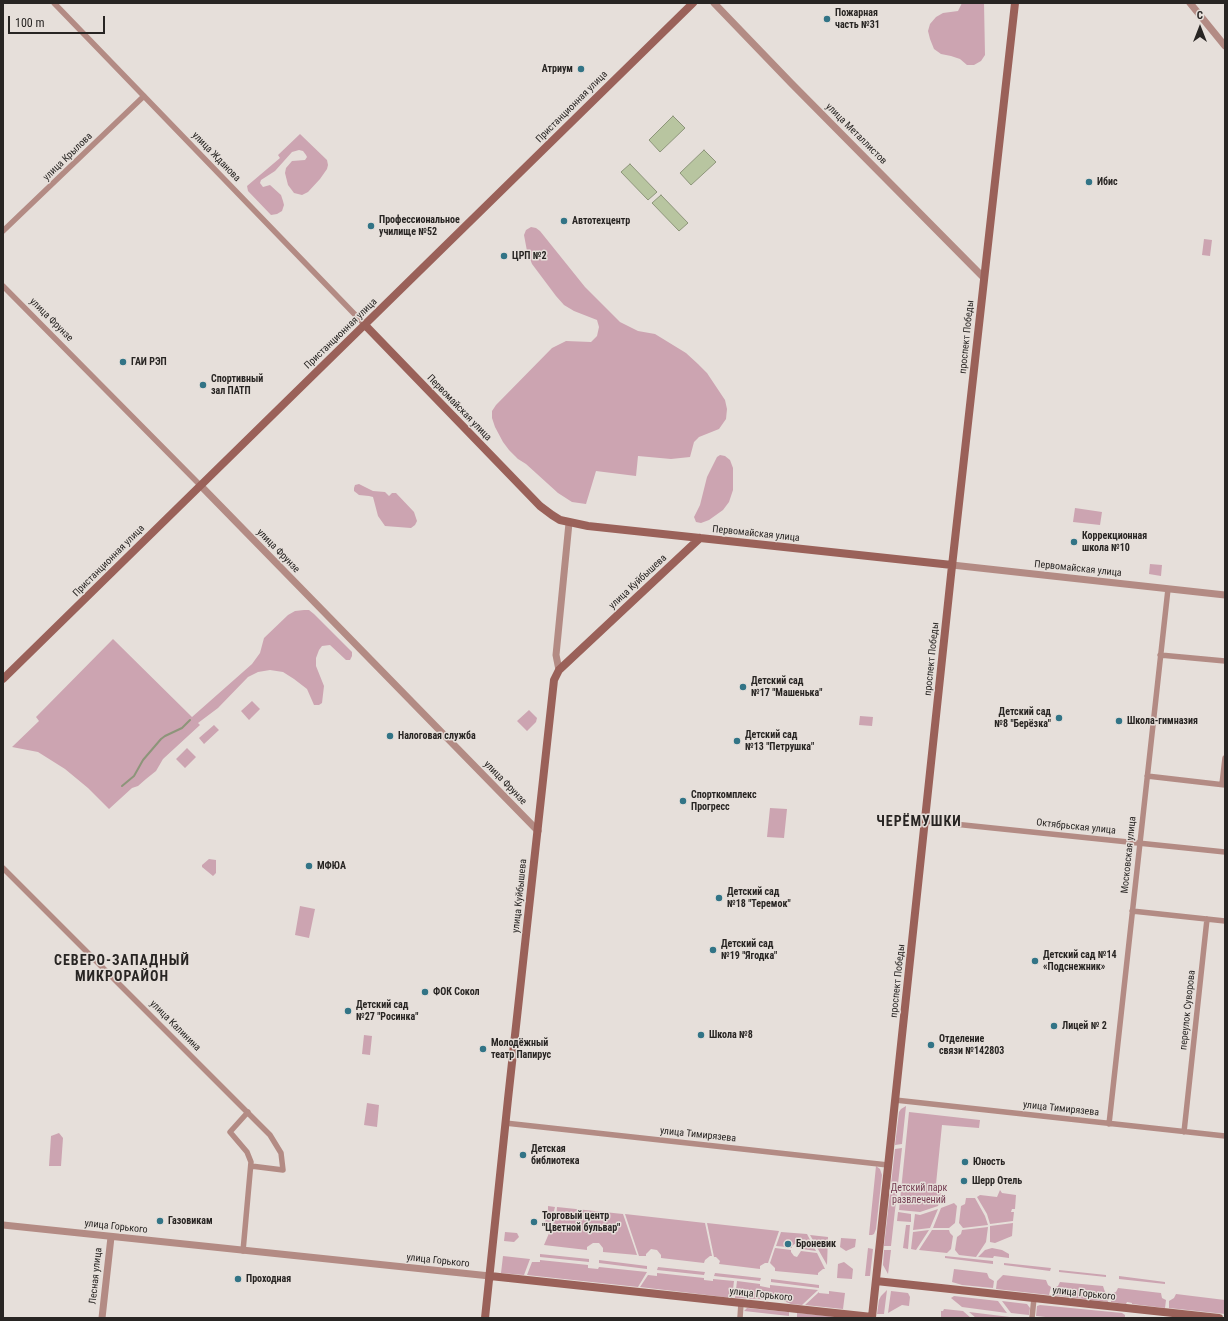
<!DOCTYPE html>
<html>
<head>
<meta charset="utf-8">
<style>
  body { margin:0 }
  #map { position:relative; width:1228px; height:1321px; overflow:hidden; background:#e6dfda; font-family:"Roboto Condensed",sans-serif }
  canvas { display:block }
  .frame { position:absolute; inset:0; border:4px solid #282523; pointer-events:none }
  .north { position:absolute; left:1180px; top:8px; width:40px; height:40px; -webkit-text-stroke:3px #e6dfda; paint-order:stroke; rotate:0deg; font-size:11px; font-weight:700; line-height:16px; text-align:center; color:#282523 }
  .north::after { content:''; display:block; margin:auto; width:14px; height:18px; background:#282523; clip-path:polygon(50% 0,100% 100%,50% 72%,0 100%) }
  .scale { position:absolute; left:8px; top:16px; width:97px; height:18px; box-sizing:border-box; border:2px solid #282523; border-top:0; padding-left:5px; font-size:12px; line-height:14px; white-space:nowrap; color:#282523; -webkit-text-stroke:3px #e6dfda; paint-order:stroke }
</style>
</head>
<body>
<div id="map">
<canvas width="1228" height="1321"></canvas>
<div class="frame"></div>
<div class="north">С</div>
<div class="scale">100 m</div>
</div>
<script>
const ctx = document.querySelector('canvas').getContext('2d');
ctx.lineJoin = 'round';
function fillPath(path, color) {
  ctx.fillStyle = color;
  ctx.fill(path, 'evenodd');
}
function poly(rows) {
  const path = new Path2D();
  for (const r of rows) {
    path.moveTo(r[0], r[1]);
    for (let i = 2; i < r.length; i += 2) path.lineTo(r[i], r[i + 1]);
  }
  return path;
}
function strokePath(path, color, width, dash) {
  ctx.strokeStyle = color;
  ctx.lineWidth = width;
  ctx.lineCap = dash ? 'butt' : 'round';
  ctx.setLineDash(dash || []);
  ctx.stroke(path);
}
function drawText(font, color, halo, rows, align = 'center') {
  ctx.font = font + ' "Roboto Condensed",sans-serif';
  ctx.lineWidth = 3;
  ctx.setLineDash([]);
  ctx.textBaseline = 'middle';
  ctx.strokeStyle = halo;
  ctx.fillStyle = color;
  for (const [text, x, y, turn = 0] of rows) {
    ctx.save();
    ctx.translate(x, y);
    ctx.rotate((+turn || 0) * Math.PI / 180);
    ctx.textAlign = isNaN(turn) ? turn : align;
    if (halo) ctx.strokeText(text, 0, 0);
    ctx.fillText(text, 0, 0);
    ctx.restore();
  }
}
fillPath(poly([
  [962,3,984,3,985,55,981,61,974,65,967,65,960,59,951,56,941,54,934,49,930,39,928,31,930,24,936,17,943,13,958,11],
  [300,134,327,160,328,165,327,169,320,179,308,192,302,195,294,193,288,185,285,173,286,168,292,161,305,160,307,157,306,155,303,151,299,150,292,152,275,171,261,180,260,183,263,187,270,185,281,195,283,201,284,205,282,211,277,214,271,215,248,191,247,186,280,158,278,155],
  [531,227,536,228,540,231,585,287,620,322,638,331,655,334,686,353,698,364,707,373,725,400,727,409,726,419,719,429,699,437,694,442,690,457,671,459,638,456,636,476,596,471,586,504,572,502,558,493,526,464,518,459,509,450,503,442,495,427,492,418,492,411,496,405,552,348,566,341,591,342,597,336,599,327,597,320,574,311,564,305,556,296,532,264,527,251,524,235,526,230],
  [1204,239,1212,240,1210,256,1202,255],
  [720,455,725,456,730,460,733,468,733,490,729,502,723,510,709,520,701,523,696,522,694,517,700,505,707,477,717,457],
  [359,484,373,491,385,492,389,496,392,493,396,493,414,512,417,521,415,525,411,528,385,526,378,516,373,497,369,496,359,495,354,491,354,488,355,485],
  [1075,508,1102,512,1100,525,1073,522],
  [1150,564,1162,565,1161,576,1149,574],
  [304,610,309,610,314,614,352,652,352,656,350,660,346,660,330,645,322,646,319,650,316,658,316,666,324,686,322,703,319,705,314,705,307,689,294,679,283,672,270,670,258,672,248,677,218,708,198,723,200,725,163,759,156,771,146,779,138,786,132,788,109,809,88,788,65,769,38,752,12,747,39,721,36,717,113,639,192,717,252,664,260,653,264,638,288,615,295,611],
  [252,701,260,709,249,720,241,711],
  [529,710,537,718,536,722,527,731,517,721],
  [860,716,873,717,872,726,859,725],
  [214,725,219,730,204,744,199,738],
  [187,748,196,757,185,768,176,759],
  [770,808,787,809,784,838,767,837],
  [209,859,216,860,216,873,213,876,202,867,202,865],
  [300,906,315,909,309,938,295,935],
  [364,1035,372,1036,370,1055,362,1054],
  [367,1103,379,1105,377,1127,364,1125],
  [906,1106,902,1144,895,1145,899,1112,901,1109],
  [909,1112,980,1120,979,1128,942,1125,936,1184,937,1191,942,1194,938,1206,920,1212,899,1210],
  [59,1133,63,1138,61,1166,49,1166,51,1136],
  [902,1148,891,1246,884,1246,895,1149],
  [876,1166,880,1169,882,1175,876,1229,874,1234,872,1235,869,1235],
  [1000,1190,1002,1193,1016,1195,1015,1209,1012,1209,1011,1212,1014,1212,1013,1221,990,1224,987,1214,977,1197,980,1195,997,1197],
  [966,1198,975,1198,985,1216,988,1225,963,1228,959,1223,961,1206,965,1204],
  [954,1203,957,1206,955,1223,949,1228,933,1228,941,1208],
  [548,1206,555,1207,551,1223,545,1222,545,1220,548,1218],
  [557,1207,623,1214,637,1255,603,1252,603,1248,599,1243,593,1243,587,1247,587,1250,544,1245,556,1217],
  [938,1209,930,1228,913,1230,915,1214,920,1215],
  [898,1212,911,1214,911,1222,897,1221],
  [625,1214,705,1223,712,1256,710,1256,705,1260,704,1263,661,1258,661,1255,657,1250,651,1249,646,1254,646,1256,639,1256],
  [707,1223,779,1231,768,1263,765,1263,760,1266,760,1269,719,1264,720,1261,716,1257,714,1257],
  [1013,1223,1012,1236,995,1243,990,1242,990,1226],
  [906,1225,910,1225,908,1249,903,1248],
  [988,1227,986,1242,976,1257,959,1255,955,1250,957,1237,961,1234,962,1230],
  [929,1230,916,1250,911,1249,913,1232],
  [932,1230,949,1230,950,1233,953,1236,951,1249,947,1253,919,1250],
  [505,1232,517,1233,519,1237,514,1242,504,1241],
  [781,1232,807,1234,816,1251,802,1249,802,1247,799,1243,796,1243,792,1246,792,1248,788,1247,788,1246,791,1246,791,1242,785,1241,784,1245,787,1246,787,1247,776,1246],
  [810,1235,828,1237,827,1265],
  [841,1238,856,1239,855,1247,846,1251,840,1247],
  [775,1248,791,1250,791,1252,794,1256,797,1257,801,1251,817,1253,825,1269,823,1269,818,1273,818,1275,775,1271,775,1268,770,1263],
  [868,1248,873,1249,870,1276,865,1276],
  [992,1248,1002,1250,1009,1254,1009,1258,994,1256,993,1258,978,1257,985,1250],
  [884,1250,891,1250,888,1274,883,1265],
  [540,1254,589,1259,589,1262,540,1257],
  [503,1256,530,1259,524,1275,501,1273],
  [945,1256,993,1261,993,1264,945,1258],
  [540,1260,588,1265,588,1268,598,1269,599,1267,647,1272,638,1287,527,1275,532,1262,540,1262],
  [599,1260,647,1266,647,1269,599,1263],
  [844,1262,853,1269,852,1279,837,1278,838,1264],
  [1004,1263,1051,1268,1050,1271,1004,1265],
  [658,1267,705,1272,704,1275,657,1270],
  [954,1269,987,1273,989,1278,994,1281,993,1288,962,1285,952,1282],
  [1059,1270,1106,1275,1106,1277,1059,1272],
  [657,1273,704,1278,704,1280,713,1281,713,1279,734,1281,732,1298,640,1287,648,1275,657,1276],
  [715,1273,761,1278,760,1281,714,1276],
  [1003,1275,1046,1280,1048,1285,1051,1287,1049,1295,996,1289,997,1281],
  [1119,1276,1165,1282,1165,1284,1119,1279],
  [771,1279,819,1285,819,1288,771,1282],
  [737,1281,760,1284,760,1286,770,1288,770,1285,818,1290,802,1305,791,1304,781,1300,735,1298],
  [1060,1282,1103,1286,1105,1292,1109,1294,1108,1302,1053,1295,1054,1288,1058,1286],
  [1118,1288,1161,1293,1162,1298,1166,1300,1165,1308,1132,1304,1132,1303,1127,1302,1126,1304,1111,1302,1111,1294,1116,1292],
  [887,1290,884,1314,877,1314,879,1300,881,1296],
  [829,1291,845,1293,843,1309,805,1305,819,1292,819,1293,829,1294],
  [891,1291,908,1293,910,1297,909,1306,902,1305,888,1313],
  [1176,1294,1225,1300,1225,1314,1169,1308,1169,1301,1174,1298],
  [954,1296,998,1301,1007,1313,962,1307,951,1298],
  [1002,1301,1027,1304,1030,1308,1029,1315,1011,1313],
  [1040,1305,1122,1313,1125,1315,1125,1318,1055,1318,1036,1316,1037,1306],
  [747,1308,789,1312,789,1316,744,1311],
  [944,1309,963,1311,971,1318,941,1318,941,1311,943,1311],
  [969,1312,1010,1317,1011,1318,976,1318],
  [797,1313,849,1318,797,1317]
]), '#cca4b1');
const water = poly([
  [673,116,685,128,660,152,649,140,673,116],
  [704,150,716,162,691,185,680,173,704,150],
  [630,164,657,192,648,200,621,172,630,164],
  [661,195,688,223,679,231,652,203,661,195]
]);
fillPath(water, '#b8c5a0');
strokePath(water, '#8d957a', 1);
strokePath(poly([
  [122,786,134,776,143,760,161,739,165,736,182,728,190,720]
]), '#8d957a', 2);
strokePath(poly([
  [54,3,365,325],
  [3,231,144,96],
  [3,286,200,485],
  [1160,655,1225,661],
  [1147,776,1225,785],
  [1222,784,1225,758],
  [925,821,1225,852],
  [3,868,270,1135,281,1153,283,1170,251,1166],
  [1132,911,1225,921],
  [895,1100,1225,1136],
  [505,1123,888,1165],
  [1109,1124,1168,589],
  [1184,1132,1207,919],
  [243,1251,251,1162,247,1152,230,1132,248,1112],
  [740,1318,741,1303],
  [1032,1318,1034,1298]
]), '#b38b84', 5.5);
strokePath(poly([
  [714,3,791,83,984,278],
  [1190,3,1225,46],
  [200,485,538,831],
  [952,565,1225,595],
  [559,670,556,655,569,523],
  [3,1225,490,1276],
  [102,1318,111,1237]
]), '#b38b84', 7);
strokePath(poly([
  [365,325,540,506,552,515,560,520,588,526,952,565],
  [3,679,693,3],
  [490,1276,872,1317,951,575,1015,3],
  [876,1281,1219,1318],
  [485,1318,508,1099,554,680,559,670,700,538]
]), '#9a6159', 8);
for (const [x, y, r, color] of [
  [827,19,4,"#327486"],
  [581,69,4,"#327486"],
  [1089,182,4,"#327486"],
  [564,221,4,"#327486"],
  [371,226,4,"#327486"],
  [504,256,4,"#327486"],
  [123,362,4,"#327486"],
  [203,385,4,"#327486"],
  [1074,542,4,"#327486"],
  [743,687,4,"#327486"],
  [1059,718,4,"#327486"],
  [1119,721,4,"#327486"],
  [390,736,4,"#327486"],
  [737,741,4,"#327486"],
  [683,801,4,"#327486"],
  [309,866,4,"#327486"],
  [719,898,4,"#327486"],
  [713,950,4,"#327486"],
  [1035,961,4,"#327486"],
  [425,992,4,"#327486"],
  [348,1011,4,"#327486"],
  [1054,1026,4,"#327486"],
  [701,1035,4,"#327486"],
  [931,1045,4,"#327486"],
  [483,1049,4,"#327486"],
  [523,1155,4,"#327486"],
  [965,1162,4,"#327486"],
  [964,1181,4,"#327486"],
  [160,1221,4,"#327486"],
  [534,1222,4,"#327486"],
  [788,1244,4,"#327486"],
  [238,1279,4,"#327486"]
]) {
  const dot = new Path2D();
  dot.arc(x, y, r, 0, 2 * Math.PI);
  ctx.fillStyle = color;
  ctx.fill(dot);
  strokePath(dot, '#e6dfda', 1.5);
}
drawText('bold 10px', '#282523', '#e6dfda', [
  ["Пожарная",835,13],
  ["часть №31",835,25],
  ["Атриум",573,69,"right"],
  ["Ибис",1097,182],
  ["Профессиональное",379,220],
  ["училище №52",379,232],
  ["Автотехцентр",572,221],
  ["ЦРП №2",512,256],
  ["ГАИ РЭП",131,362],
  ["Спортивный",211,379],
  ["зал ПАТП",211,391],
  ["Коррекционная",1082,536],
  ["школа №10",1082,548],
  ["Детский сад",751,681],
  ["№17 \"Машенька\"",751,693],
  ["Детский сад",1051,712,"right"],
  ["№8 \"Берёзка\"",1051,724,"right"],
  ["Школа-гимназия",1127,721],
  ["Детский сад",745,735],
  ["№13 \"Петрушка\"",745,747],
  ["Налоговая служба",398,736],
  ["Спорткомплекс",691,795],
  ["Прогресс",691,807],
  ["МФЮА",317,866],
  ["Детский сад",727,892],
  ["№18 \"Теремок\"",727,904],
  ["Детский сад",721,944],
  ["№19 \"Ягодка\"",721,956],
  ["Детский сад №14",1043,955],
  ["«Подснежник»",1043,967],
  ["ФОК Сокол",433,992],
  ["Детский сад",356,1005],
  ["№27 \"Росинка\"",356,1017],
  ["Лицей № 2",1062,1026],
  ["Школа №8",709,1035],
  ["Отделение",939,1039],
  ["связи №142803",939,1051],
  ["Молодёжный",491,1043],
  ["театр Папирус",491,1055],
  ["Детская",531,1149],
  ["библиотека",531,1161],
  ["Юность",973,1162],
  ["Шерр Отель",972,1181],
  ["Торговый центр",542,1216],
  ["\"Цветной бульвар\"",542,1228],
  ["Газовикам",168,1221],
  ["Броневик",796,1244],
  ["Проходная",246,1279]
], 'left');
drawText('10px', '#282523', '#e6dfda', [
  ["Пристанционная улица",572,107,-45],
  ["улица Металлистов",856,134,45],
  ["улица Крылова",68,157,-44],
  ["улица Жданова",216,157,46],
  ["улица Фрунзе",51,320,45],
  ["Пристанционная улица",341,334,-44],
  ["проспект Победы",967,337,-84],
  ["Первомайская улица",459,408,46],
  ["Первомайская улица",756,534,6],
  ["улица Фрунзе",278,551,46],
  ["Пристанционная улица",109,561,-45],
  ["Первомайская улица",1078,569,6],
  ["улица Куйбышева",638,582,-43],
  ["проспект Победы",932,659,-84],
  ["улица Фрунзе",505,783,46],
  ["Октябрьская улица",1076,827,6],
  ["Московская улица",1129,855,-84],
  ["улица Куйбышева",520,896,-84],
  ["проспект Победы",898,981,-84],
  ["переулок Суворова",1188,1010,-84],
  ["улица Калинина",175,1026,45],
  ["улица Тимирязева",1061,1109,6],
  ["улица Тимирязева",698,1135,6],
  ["улица Горького",116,1227,6],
  ["улица Горького",438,1261,6],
  ["Лесная улица",96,1276,-84],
  ["улица Горького",1084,1294,6],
  ["улица Горького",761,1295,6]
]);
drawText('10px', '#743c51', '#e6dfda', [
  ["Детский парк",919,1188],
  ["развлечений",919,1200]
]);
ctx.letterSpacing = '1px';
drawText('bold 14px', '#282523', '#e6dfda', [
  ["ЧЕРЁМУШКИ",919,822],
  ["СЕВЕРО-ЗАПАДНЫЙ",122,961],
  ["МИКРОРАЙОН",122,977]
]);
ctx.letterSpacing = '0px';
</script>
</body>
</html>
